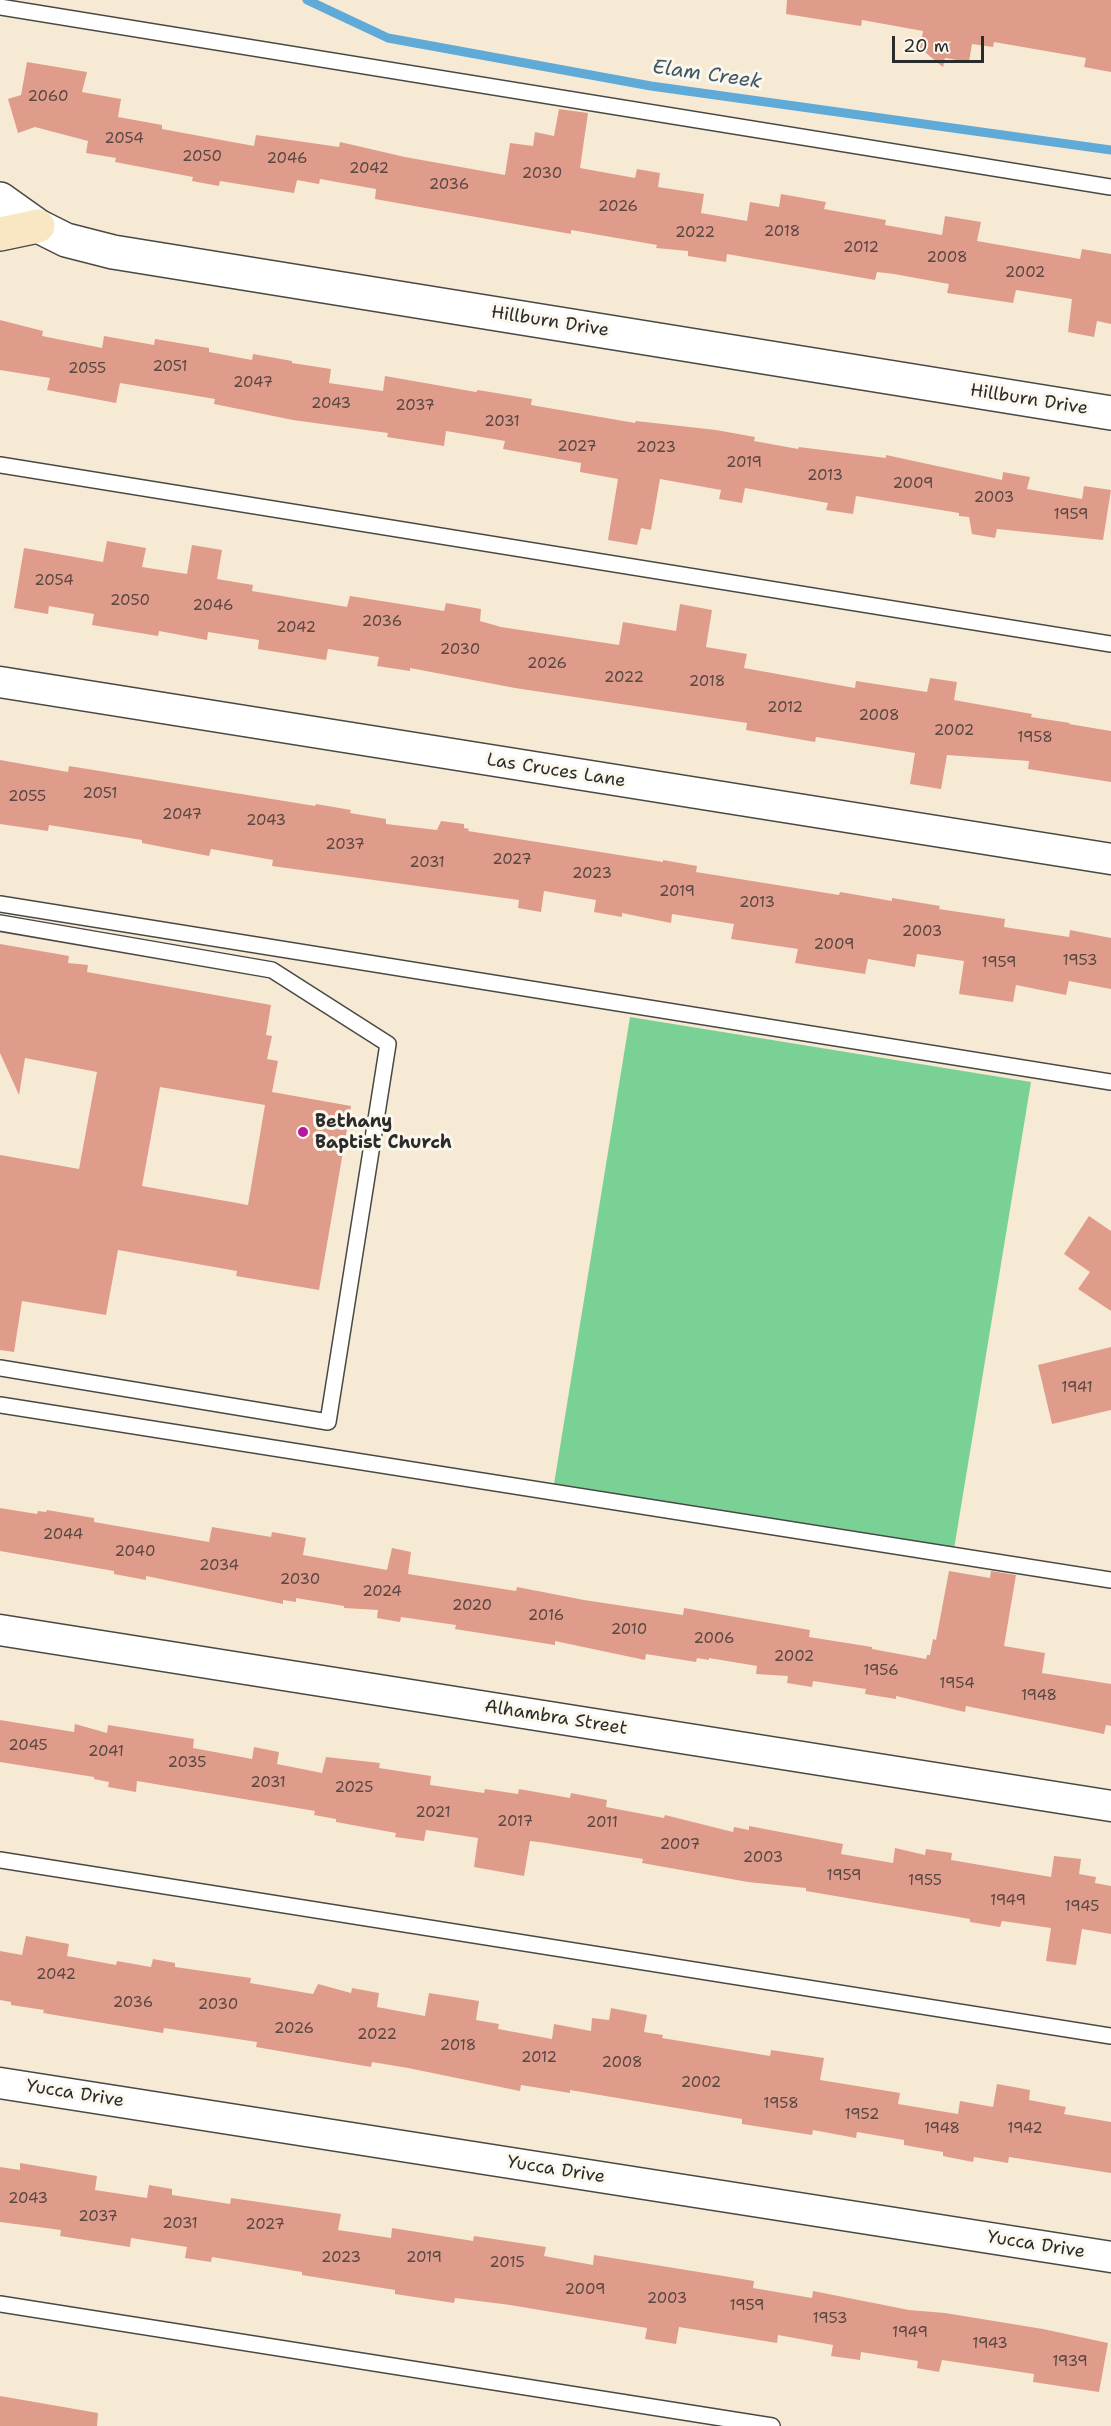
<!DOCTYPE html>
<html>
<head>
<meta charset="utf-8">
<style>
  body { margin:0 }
  #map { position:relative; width:1111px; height:2426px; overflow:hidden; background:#f6ead4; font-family:"Shantell Sans",sans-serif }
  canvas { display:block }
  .scale { position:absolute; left:892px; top:36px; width:92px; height:27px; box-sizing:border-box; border:3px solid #2b2b2b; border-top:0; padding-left:8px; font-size:18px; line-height:21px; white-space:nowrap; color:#2b2b2b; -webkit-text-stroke:4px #fbf7ec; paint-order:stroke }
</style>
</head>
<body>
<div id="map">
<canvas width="1111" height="2426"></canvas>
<div class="scale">20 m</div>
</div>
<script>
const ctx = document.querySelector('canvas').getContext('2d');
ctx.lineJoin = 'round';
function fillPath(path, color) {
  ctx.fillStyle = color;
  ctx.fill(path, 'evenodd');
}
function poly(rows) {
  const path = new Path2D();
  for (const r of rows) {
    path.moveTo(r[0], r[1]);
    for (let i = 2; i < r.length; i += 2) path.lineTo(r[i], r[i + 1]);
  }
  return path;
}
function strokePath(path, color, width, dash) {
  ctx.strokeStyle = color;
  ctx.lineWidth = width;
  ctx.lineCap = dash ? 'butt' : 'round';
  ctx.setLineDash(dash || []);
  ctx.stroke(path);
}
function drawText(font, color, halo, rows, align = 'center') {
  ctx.font = font + ' "Shantell Sans",sans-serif';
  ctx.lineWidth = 6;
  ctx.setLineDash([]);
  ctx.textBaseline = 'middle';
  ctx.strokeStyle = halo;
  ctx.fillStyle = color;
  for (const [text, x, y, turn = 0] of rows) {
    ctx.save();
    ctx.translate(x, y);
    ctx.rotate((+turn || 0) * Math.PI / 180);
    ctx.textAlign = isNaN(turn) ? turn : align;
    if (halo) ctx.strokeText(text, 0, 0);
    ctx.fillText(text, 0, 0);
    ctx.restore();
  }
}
fillPath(poly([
  [630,1017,1031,1082,954,1549,554,1484]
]), '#7ad195');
strokePath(poly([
  [307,0,388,38,651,86,1111,150]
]), '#60aad8', 9);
fillPath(poly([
  [787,0,1111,0,1111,72,1084,67,1086,58,994,42,993,47,972,44,969,62,945,58,943,67,920,48,923,31,862,20,861,26,786,14],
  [27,62,87,72,82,92,121,99,118,117,162,125,162,129,254,146,256,135,339,147,340,142,405,157,505,175,510,143,533,146,535,132,554,136,559,109,588,113,580,168,635,178,637,169,660,173,658,187,704,194,701,213,747,221,750,202,779,207,781,194,826,202,824,209,886,220,885,225,942,235,945,216,981,222,977,241,1080,259,1082,249,1111,254,1111,324,1097,321,1094,337,1068,332,1072,299,1016,290,1013,303,947,293,949,284,894,274,877,272,875,280,727,254,726,262,688,256,688,251,656,248,657,245,571,230,571,234,375,199,376,189,320,179,319,184,297,180,294,193,220,181,219,186,192,181,193,177,115,162,116,158,86,153,88,141,35,127,18,133,8,99,21,95],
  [0,320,43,331,42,336,102,348,104,336,154,345,155,339,209,348,209,352,252,360,253,354,292,361,292,363,331,369,329,383,383,391,385,376,476,392,478,390,532,399,531,405,635,423,636,421,716,430,755,437,754,441,798,449,799,447,886,458,886,455,1002,480,1003,472,1030,477,1027,489,1082,499,1084,486,1111,490,1103,540,997,529,995,538,972,534,969,517,959,516,959,513,856,496,853,514,826,510,828,503,745,488,742,503,719,499,721,490,660,479,651,530,641,528,637,545,608,540,618,479,580,472,581,463,503,449,505,441,446,431,444,446,387,437,388,433,293,420,214,404,215,399,120,383,116,403,47,390,50,378,0,370],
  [107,541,146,548,142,567,187,574,192,545,222,550,217,579,253,585,252,591,347,607,350,596,444,611,446,603,481,609,480,621,501,627,619,645,623,622,676,631,680,604,712,610,706,647,747,654,744,668,855,688,856,681,927,692,930,678,957,682,954,700,1032,714,1031,717,1070,723,1069,724,1111,731,1111,782,1028,769,1029,761,947,755,941,789,910,784,915,753,816,737,815,742,746,730,747,723,515,688,410,668,410,671,377,666,379,657,328,649,326,660,258,649,259,640,208,632,207,640,159,631,158,636,92,625,94,614,49,606,48,614,14,608,24,548,103,562],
  [0,760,68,772,69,766,315,806,316,804,351,810,350,813,386,819,386,824,437,830,441,821,464,824,464,828,469,829,468,831,663,862,663,860,697,866,696,872,839,895,840,892,892,901,892,898,940,906,939,909,1005,919,1004,927,1069,937,1070,930,1111,938,1111,989,1069,981,1066,995,1016,985,1013,1002,959,994,964,961,917,954,915,967,868,959,865,974,795,963,798,949,731,939,734,924,672,914,671,923,622,913,622,917,594,912,596,900,544,891,541,912,518,908,519,900,272,866,273,860,211,849,209,856,142,843,142,840,49,825,48,831,0,824],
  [0,944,69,956,68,963,88,965,87,972,271,1005,266,1035,272,1036,267,1059,278,1061,272,1092,351,1106,319,1290,236,1276,237,1271,118,1250,106,1315,22,1301,14,1352,0,1350,0,1155,79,1169,97,1072,25,1058,19,1095,0,1053],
  [160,1087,265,1105,248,1205,142,1186],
  [1089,1216,1111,1231,1111,1311,1078,1289,1090,1272,1064,1254],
  [1111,1347,1111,1410,1052,1424,1038,1365],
  [0,1508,37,1514,38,1511,46,1512,47,1510,94,1518,94,1522,209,1542,212,1527,271,1537,272,1532,306,1538,303,1555,387,1570,392,1548,411,1552,408,1574,516,1591,517,1587,584,1600,683,1615,684,1608,810,1630,809,1637,872,1647,872,1649,926,1659,927,1655,930,1655,933,1639,936,1640,949,1571,990,1578,991,1571,1016,1575,1004,1646,1045,1653,1042,1673,1111,1684,1111,1726,1106,1725,1104,1734,966,1706,965,1712,896,1696,896,1699,865,1694,866,1689,813,1681,812,1687,787,1683,788,1676,756,1674,757,1666,709,1658,709,1660,697,1658,696,1662,646,1654,645,1660,555,1641,555,1645,455,1629,456,1625,401,1617,400,1622,377,1618,378,1610,344,1608,344,1606,296,1598,296,1602,283,1600,283,1604,146,1576,146,1580,114,1574,114,1571,0,1551],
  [0,1720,74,1732,75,1724,107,1733,108,1725,194,1739,193,1748,252,1759,254,1747,279,1752,277,1764,322,1773,326,1757,380,1763,379,1768,431,1776,430,1785,484,1793,485,1789,518,1794,519,1789,570,1798,571,1793,607,1800,606,1807,664,1818,665,1815,733,1832,734,1827,749,1830,749,1826,843,1844,841,1854,893,1863,895,1848,925,1855,926,1849,952,1853,951,1860,1051,1877,1054,1856,1081,1859,1079,1874,1096,1877,1095,1883,1111,1886,1111,1934,1082,1929,1076,1965,1046,1961,1051,1928,1002,1921,1000,1927,970,1922,970,1919,806,1891,806,1888,748,1882,642,1863,643,1859,546,1843,530,1841,524,1876,474,1867,478,1838,426,1830,424,1841,395,1837,396,1833,336,1822,336,1819,314,1815,315,1811,137,1781,136,1792,108,1787,109,1782,94,1779,94,1777,0,1762],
  [26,1936,69,1944,67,1956,116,1965,117,1961,151,1967,153,1959,175,1963,175,1967,251,1978,250,1983,313,1994,318,1984,351,1993,352,1988,379,1993,377,2007,425,2016,429,1993,479,2001,476,2020,499,2024,498,2029,552,2039,554,2024,591,2031,592,2018,609,2020,611,2008,647,2015,644,2032,663,2035,662,2038,770,2056,771,2050,824,2058,820,2080,900,2093,898,2104,958,2114,960,2101,993,2107,997,2084,1030,2090,1029,2100,1066,2107,1064,2114,1111,2122,1111,2173,1009,2157,1008,2163,974,2157,973,2162,943,2156,943,2152,904,2145,904,2140,857,2132,856,2138,813,2130,812,2135,742,2124,742,2119,570,2090,570,2093,521,2085,520,2091,408,2068,372,2062,371,2067,256,2047,257,2042,164,2028,163,2033,43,2013,44,2010,11,2005,11,2002,0,2000,0,1951,22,1955],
  [20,2163,97,2176,95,2190,147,2198,149,2185,172,2189,172,2195,230,2204,231,2198,341,2214,338,2230,391,2238,392,2228,473,2241,474,2236,546,2247,544,2256,593,2265,594,2255,754,2281,753,2288,812,2298,813,2291,909,2310,945,2313,1043,2329,1108,2343,1099,2392,1033,2382,1034,2374,942,2360,939,2372,917,2368,918,2361,861,2352,860,2360,831,2356,833,2345,778,2335,777,2343,679,2327,676,2344,645,2339,647,2328,510,2305,455,2298,454,2303,395,2294,395,2290,302,2275,302,2272,212,2257,211,2262,185,2258,187,2247,131,2238,130,2247,60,2236,61,2230,0,2222,0,2167,20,2170],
  [0,2396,98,2413,97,2426,0,2426]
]), '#e09c8b');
const service = poly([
  [0,7,1111,187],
  [0,465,1111,644],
  [0,904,1111,1082],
  [0,923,272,970,388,1044,328,1422,0,1368],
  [0,1405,1111,1580],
  [0,1860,1111,2036],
  [0,2304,772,2426]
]);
const minor = poly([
  [0,682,1111,859],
  [0,1630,1111,1806],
  [0,2083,1111,2257]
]);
const tertiary = poly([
  [0,199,38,226,66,240,113,252,1111,413]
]);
const secondary = poly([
  [0,234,38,226]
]);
strokePath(service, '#494844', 18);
strokePath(minor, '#494844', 33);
strokePath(tertiary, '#494844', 36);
strokePath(secondary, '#494844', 36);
strokePath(service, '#fff', 15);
strokePath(minor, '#fff', 30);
strokePath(tertiary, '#fff', 33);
strokePath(secondary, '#f9e7c3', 33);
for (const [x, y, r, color] of [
  [303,1132,6,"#b5179e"]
]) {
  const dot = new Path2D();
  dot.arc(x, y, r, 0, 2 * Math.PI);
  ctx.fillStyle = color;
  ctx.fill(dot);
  strokePath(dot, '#fbf7ec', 2);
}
drawText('15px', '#584743', null, [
  ["2060",48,97],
  ["2054",124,139],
  ["2050",202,157],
  ["2046",287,159],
  ["2042",369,169],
  ["2030",542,174],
  ["2036",449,185],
  ["2026",618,207],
  ["2018",782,232],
  ["2022",695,233],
  ["2012",861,248],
  ["2008",947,258],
  ["2002",1025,273],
  ["2051",170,367],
  ["2055",87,369],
  ["2047",253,383],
  ["2043",331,404],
  ["2037",415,406],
  ["2031",502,422],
  ["2027",577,447],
  ["2023",656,448],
  ["2019",744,463],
  ["2013",825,476],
  ["2009",913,484],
  ["2003",994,498],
  ["1959",1071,515],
  ["2054",54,581],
  ["2050",130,601],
  ["2046",213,606],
  ["2036",382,622],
  ["2042",296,628],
  ["2030",460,650],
  ["2026",547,664],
  ["2022",624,678],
  ["2018",707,682],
  ["2012",785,708],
  ["2008",879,716],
  ["2002",954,731],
  ["1958",1035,738],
  ["2051",100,794],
  ["2055",27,797],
  ["2047",182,815],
  ["2043",266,821],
  ["2037",345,845],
  ["2027",512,860],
  ["2031",427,863],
  ["2023",592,874],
  ["2019",677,892],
  ["2013",757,903],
  ["2003",922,932],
  ["2009",834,945],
  ["1953",1080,961],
  ["1959",999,963],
  ["1941",1077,1388],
  ["2044",63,1535],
  ["2040",135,1552],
  ["2034",219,1566],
  ["2030",300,1580],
  ["2024",382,1592],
  ["2020",472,1606],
  ["2016",546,1616],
  ["2010",629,1630],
  ["2006",714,1639],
  ["2002",794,1657],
  ["1956",881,1671],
  ["1954",957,1684],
  ["1948",1039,1696],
  ["2045",28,1746],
  ["2041",106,1752],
  ["2035",187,1763],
  ["2031",268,1783],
  ["2025",354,1788],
  ["2021",433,1813],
  ["2017",515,1822],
  ["2011",602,1823],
  ["2007",680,1845],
  ["2003",763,1858],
  ["1959",844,1876],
  ["1955",925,1881],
  ["1949",1008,1901],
  ["1945",1082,1907],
  ["2042",56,1975],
  ["2036",133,2003],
  ["2030",218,2005],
  ["2026",294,2029],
  ["2022",377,2035],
  ["2018",458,2046],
  ["2012",539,2058],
  ["2008",622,2063],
  ["2002",701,2083],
  ["1958",781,2104],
  ["1952",862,2115],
  ["1948",942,2129],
  ["1942",1025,2129],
  ["2043",28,2199],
  ["2037",98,2217],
  ["2031",180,2224],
  ["2027",265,2225],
  ["2023",341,2258],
  ["2019",424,2258],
  ["2015",507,2263],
  ["2009",585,2290],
  ["2003",667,2299],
  ["1959",747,2306],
  ["1953",830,2319],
  ["1949",910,2333],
  ["1943",990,2344],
  ["1939",1070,2362]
]);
drawText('18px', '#2b2b2b', '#fbf7ec', [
  ["Hillburn Drive",550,322,9],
  ["Hillburn Drive",1029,400,9],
  ["Las Cruces Lane",556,771,9],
  ["Alhambra Street",556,1718,9],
  ["Yucca Drive",75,2094,9],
  ["Yucca Drive",556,2170,9],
  ["Yucca Drive",1036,2245,9]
]);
drawText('bold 18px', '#2b2b2b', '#fbf7ec', [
  ["Bethany",315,1122],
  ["Baptist Church",315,1143]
], 'left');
drawText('italic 20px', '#3e5768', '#fbf7ec', [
  ["Elam Creek",707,75,8]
]);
</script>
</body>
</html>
